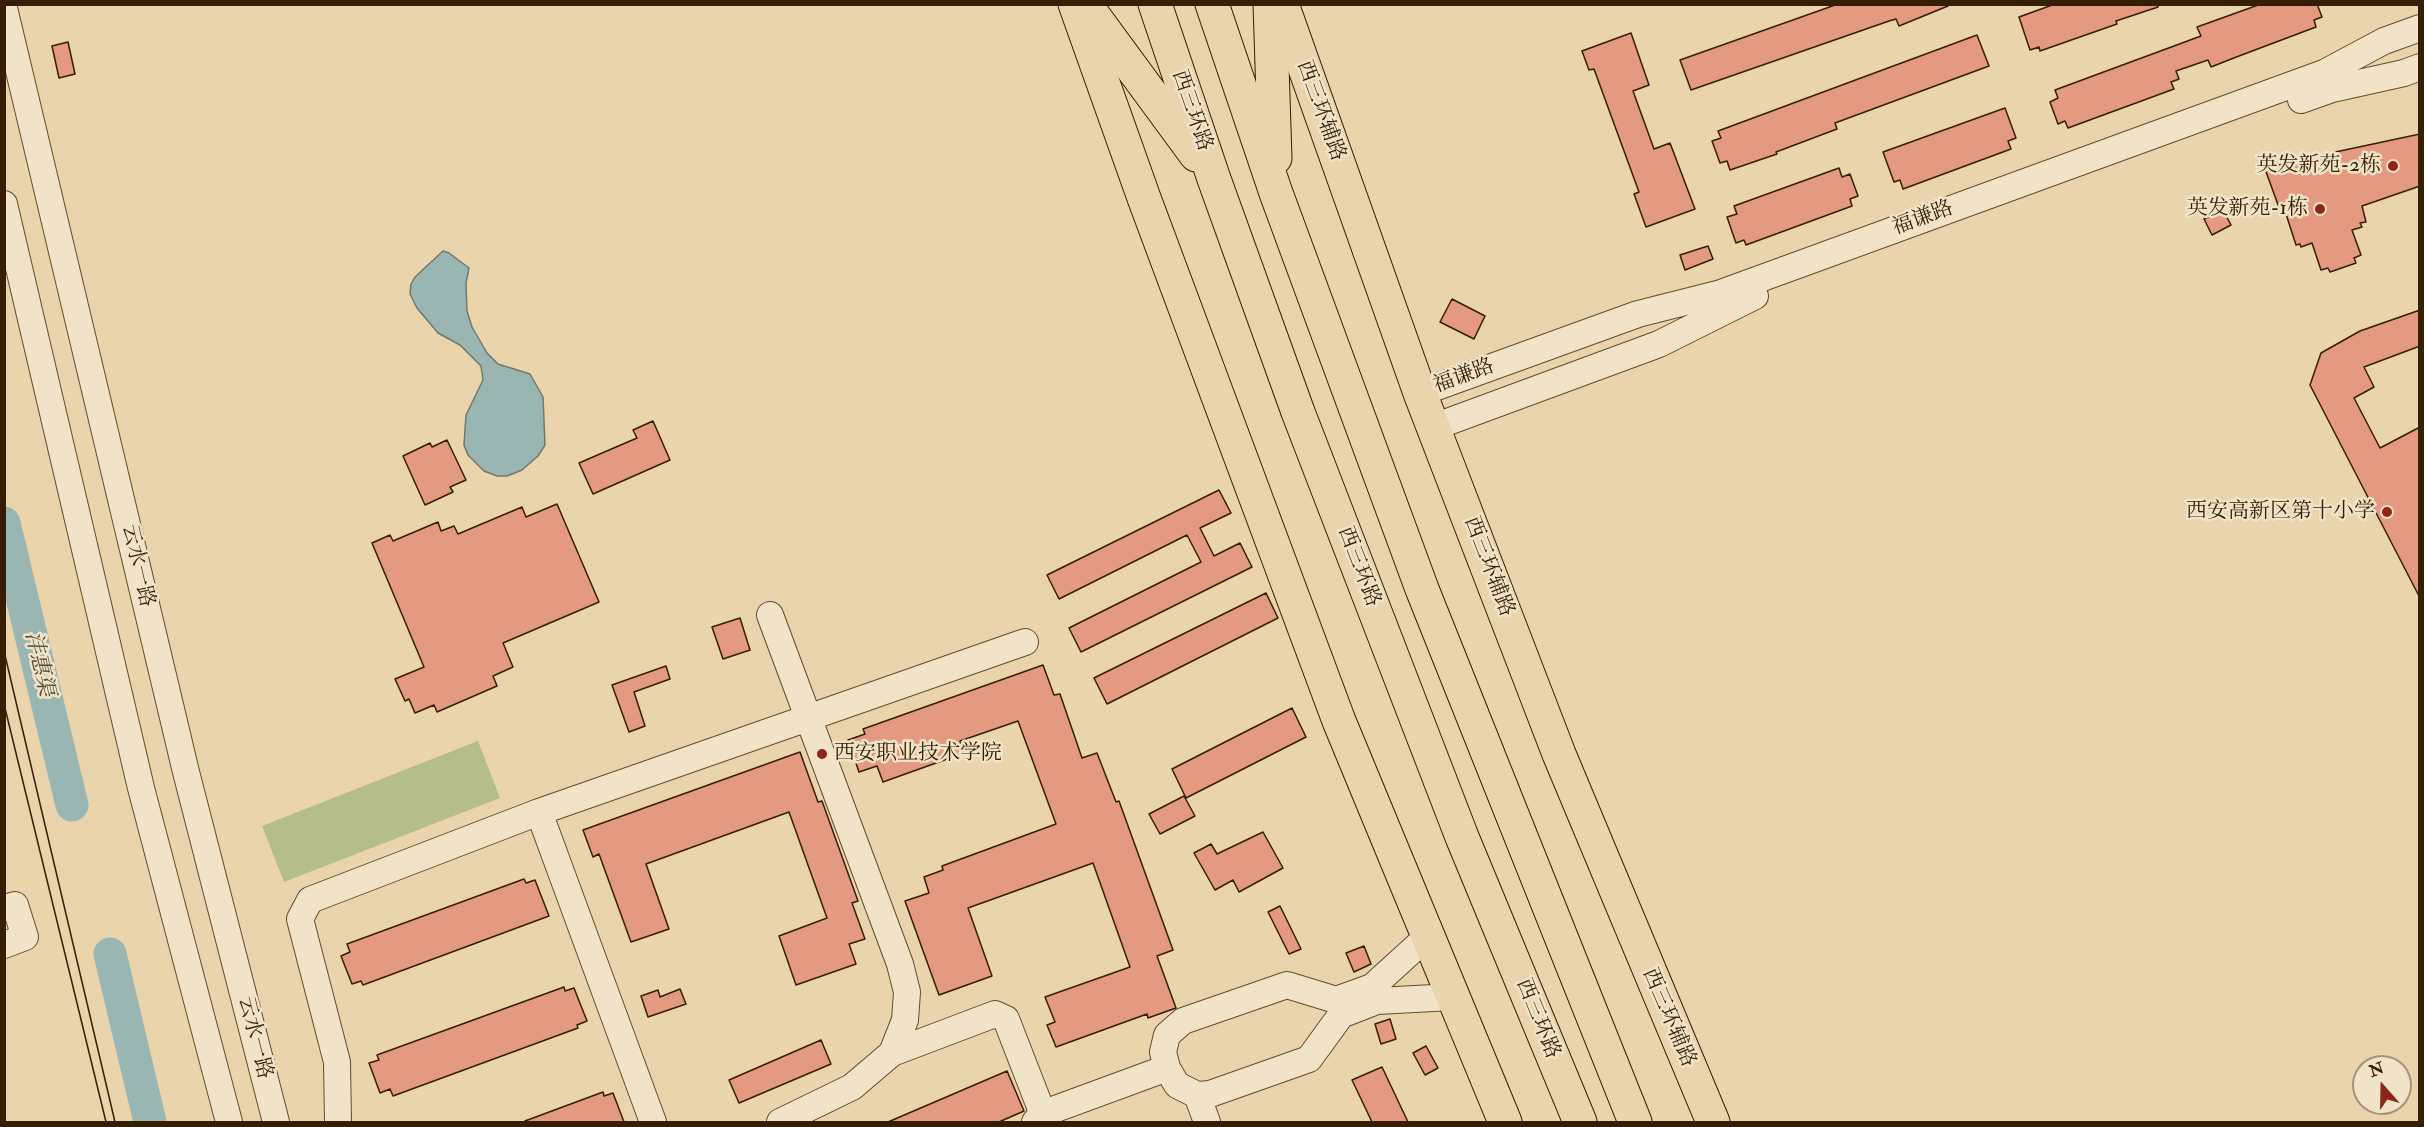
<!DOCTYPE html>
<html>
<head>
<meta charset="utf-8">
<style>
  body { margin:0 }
  #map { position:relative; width:2424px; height:1127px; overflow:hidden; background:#e9d4ab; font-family:"IM FELL Double Pica",serif }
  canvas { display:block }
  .frame { position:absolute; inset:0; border:6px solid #351e03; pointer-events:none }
  .north { position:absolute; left:2352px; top:1055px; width:60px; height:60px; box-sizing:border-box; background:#f1e3c8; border:2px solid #a69479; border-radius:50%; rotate:340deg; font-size:16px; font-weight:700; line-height:24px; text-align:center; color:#351e03 }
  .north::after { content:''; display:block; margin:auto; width:21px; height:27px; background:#8f2418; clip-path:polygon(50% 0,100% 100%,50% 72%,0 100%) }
</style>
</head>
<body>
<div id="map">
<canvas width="2424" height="1127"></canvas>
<div class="frame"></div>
<div class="north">N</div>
</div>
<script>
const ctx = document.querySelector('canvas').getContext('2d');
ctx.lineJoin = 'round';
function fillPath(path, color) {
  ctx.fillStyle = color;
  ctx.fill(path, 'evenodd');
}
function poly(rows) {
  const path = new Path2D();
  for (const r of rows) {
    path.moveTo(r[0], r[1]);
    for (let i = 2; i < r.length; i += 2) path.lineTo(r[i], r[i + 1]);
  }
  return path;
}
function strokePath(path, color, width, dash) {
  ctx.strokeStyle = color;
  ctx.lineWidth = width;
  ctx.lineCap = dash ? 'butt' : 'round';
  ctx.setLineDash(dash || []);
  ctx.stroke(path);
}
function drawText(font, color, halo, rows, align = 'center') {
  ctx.font = font + ' "IM FELL Double Pica","Noto Serif SC",serif';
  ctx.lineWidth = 5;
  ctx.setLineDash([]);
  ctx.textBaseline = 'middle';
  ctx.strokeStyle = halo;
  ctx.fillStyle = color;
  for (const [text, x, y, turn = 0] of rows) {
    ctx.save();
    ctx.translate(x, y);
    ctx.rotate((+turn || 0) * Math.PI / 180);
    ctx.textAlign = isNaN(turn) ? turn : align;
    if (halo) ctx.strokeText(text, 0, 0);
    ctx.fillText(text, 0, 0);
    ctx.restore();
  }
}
fillPath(poly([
  [478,741,500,798,284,882,262,826]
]), '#b4bd8b');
const water = poly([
  [443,251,449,253,469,268,466,283,467,311,472,327,487,353,498,364,530,374,543,397,545,445,538,456,522,470,507,476,497,476,484,471,468,455,464,445,466,415,483,380,481,366,460,345,438,333,417,308,410,294,411,284,415,277,443,251]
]);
fillPath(water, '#9ab6b3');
strokePath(water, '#72796d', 1.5);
strokePath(poly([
  [4,523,72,805],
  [110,954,150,1122]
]), '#9ab6b3', 33);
const building = poly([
  [1838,4,1948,4,1948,6,1899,26,1896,19,1889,21,1691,90,1680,60,1838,4],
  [2055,4,2158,4,2158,7,2116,21,2117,24,2040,51,2039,47,2030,50,2019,17,2055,4],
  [2261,4,2317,4,2322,17,2314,20,2316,27,2239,56,2211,67,2208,60,2176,71,2179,79,2171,82,2174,89,2068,128,2065,121,2058,124,2050,102,2058,98,2055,90,2201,36,2197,27,2261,4],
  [1631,33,1649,85,1633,91,1654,149,1670,143,1695,209,1646,227,1634,194,1639,192,1594,69,1589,70,1582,51,1631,33],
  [1977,35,1989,66,1835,123,1837,129,1776,152,1777,154,1730,170,1727,161,1720,163,1712,141,1721,138,1718,131,1977,35],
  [68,42,75,74,59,78,52,46,68,42],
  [2005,108,2016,138,2008,141,2011,149,1903,189,1900,180,1894,182,1883,152,2005,108],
  [2420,134,2420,186,2362,206,2366,222,2360,223,2362,227,2352,230,2361,255,2354,258,2356,263,2330,272,2328,268,2321,270,2312,243,2301,247,2300,244,2296,245,2285,211,2281,213,2265,169,2293,161,2420,134],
  [1839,168,1842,177,1850,174,1858,196,1850,199,1852,206,1746,245,1744,240,1736,243,1727,217,1737,214,1734,206,1839,168],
  [2223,210,2231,225,2212,235,2204,219,2223,210],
  [1708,246,1713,259,1685,270,1680,255,1708,246],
  [1452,299,1485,316,1474,339,1440,322,1452,299],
  [2420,310,2420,346,2364,367,2374,387,2354,398,2380,448,2420,427,2420,598,2310,385,2321,353,2360,331,2420,310],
  [653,421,670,460,593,494,579,463,637,438,633,430,653,421],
  [447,440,466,480,450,487,453,492,425,505,403,456,430,443,432,447,447,440],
  [1219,490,1231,513,1200,528,1214,556,1240,543,1252,567,1081,652,1069,628,1201,562,1187,535,1059,599,1047,575,1219,490],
  [557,504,599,602,503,643,513,667,493,676,497,686,437,712,434,705,415,713,409,699,405,701,395,679,424,667,372,543,390,535,393,541,438,522,441,531,454,526,458,534,522,507,526,517,557,504],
  [1266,593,1278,618,1107,704,1094,678,1266,593],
  [740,618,750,650,723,659,712,627,740,618],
  [1043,665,1054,695,1060,694,1082,758,1097,753,1116,802,1119,801,1173,950,1157,956,1176,1008,1148,1018,1147,1014,1056,1047,1047,1025,1055,1022,1045,997,1130,967,1093,863,968,908,992,976,939,995,905,901,929,893,924,877,943,870,942,866,1056,824,1018,721,960,741,964,753,883,782,877,766,859,772,848,740,865,734,863,729,1043,665],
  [666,666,670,679,634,692,645,726,629,732,612,685,666,666],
  [1292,708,1306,737,1186,798,1172,769,1292,708],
  [800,752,818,802,822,801,858,901,852,903,865,939,849,944,856,964,796,985,779,936,827,918,789,812,646,864,669,929,631,942,599,854,593,857,583,830,800,752],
  [1184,796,1195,816,1160,834,1149,814,1184,796],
  [1263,832,1283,868,1239,892,1233,880,1215,890,1194,853,1211,844,1217,854,1263,832],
  [524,879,526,883,535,880,549,916,363,985,361,981,352,984,341,956,350,952,347,944,524,879],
  [1280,906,1301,949,1289,954,1268,912,1280,906],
  [1364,946,1371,964,1354,972,1346,953,1364,946],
  [564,987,565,991,574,988,587,1021,577,1025,578,1028,393,1096,390,1089,380,1093,369,1063,379,1060,377,1055,564,987],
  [680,989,686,1004,648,1017,641,996,658,990,660,997,680,989],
  [1390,1019,1396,1039,1381,1044,1375,1024,1390,1019],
  [821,1040,831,1064,739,1103,729,1080,821,1040],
  [1426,1046,1438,1068,1425,1075,1413,1053,1426,1046],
  [1382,1067,1408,1122,1372,1122,1352,1080,1382,1067],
  [1007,1071,1024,1111,999,1122,888,1122,1007,1071],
  [603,1092,604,1096,613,1093,624,1122,525,1122,525,1121,603,1092]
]);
fillPath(building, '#e49a81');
strokePath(building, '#351e03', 1.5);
const minor = poly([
  [4,8,186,772,276,1122],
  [2301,100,2332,89,2404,73,2420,67],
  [4,204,141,788,229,1122],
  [1420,393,1638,314,1721,293,2324,73,2384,41,2420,28],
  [1434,427,1659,344,1755,296],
  [770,615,900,964,907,992,905,1020,892,1053,852,1087,780,1122],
  [539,812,653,1122],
  [4,908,15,905,25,937,4,945],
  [1428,936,1372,987,1336,1000,1287,985,1183,1021,1167,1035,1163,1052,1167,1068,1177,1085,1197,1095,1210,1094,1309,1059,1341,1015,1377,1001,1453,997],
  [892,1053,995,1014,1006,1019,1046,1122],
  [1197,1095,1207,1122],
  [338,1122,337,1062,300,919,310,900,539,812,1025,642],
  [1035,1122,1042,1114,1167,1068]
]);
const major = poly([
  [1075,4,1144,198,1339,721,1505,1122],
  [1282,4,1420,393,1559,754,1713,1122]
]);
const highway = poly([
  [1085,4,1196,155],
  [1155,4,1214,179,1298,412,1462,837,1580,1122],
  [1212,4,1276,193,1422,589,1635,1122],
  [1270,4,1275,158]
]);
strokePath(minor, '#624c2d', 28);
strokePath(major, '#351e03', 35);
strokePath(highway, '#351e03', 35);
strokePath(minor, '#f1e3c8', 26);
strokePath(major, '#e9d4ab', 33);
strokePath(highway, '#e9d4ab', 33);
strokePath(poly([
  [4,651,115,1122],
  [4,704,106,1122]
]), '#351e03', 1.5);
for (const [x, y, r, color] of [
  [2393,166,6,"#8f2418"],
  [2320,209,6,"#8f2418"],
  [2387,512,6,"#8f2418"],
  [822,754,6,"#8f2418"]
]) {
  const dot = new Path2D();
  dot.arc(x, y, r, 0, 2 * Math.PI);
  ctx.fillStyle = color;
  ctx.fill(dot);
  strokePath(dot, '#f1e3c8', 2);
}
drawText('21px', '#351e03', '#f1e3c8', [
  ["西三环路",1191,111,71],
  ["西三环辅路",1320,111,70],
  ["福谦路",1923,219,-20],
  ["福谦路",1464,377,-20],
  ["云水一路",137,566,77],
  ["西三环路",1358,567,69],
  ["西三环辅路",1488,567,69],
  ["西三环辅路",1668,1018,67],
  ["西三环路",1537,1019,68],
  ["云水一路",254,1038,76]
]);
drawText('21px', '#351e03', '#f1e3c8', [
  ["英发新苑-2栋",2381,166],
  ["英发新苑-1栋",2308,209],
  ["西安高新区第十小学",2375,512],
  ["西安职业技术学院",834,754,"left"]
], 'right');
drawText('italic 22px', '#534c38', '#f1e3c8', [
  ["沣惠渠",38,664,77]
]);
</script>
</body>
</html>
